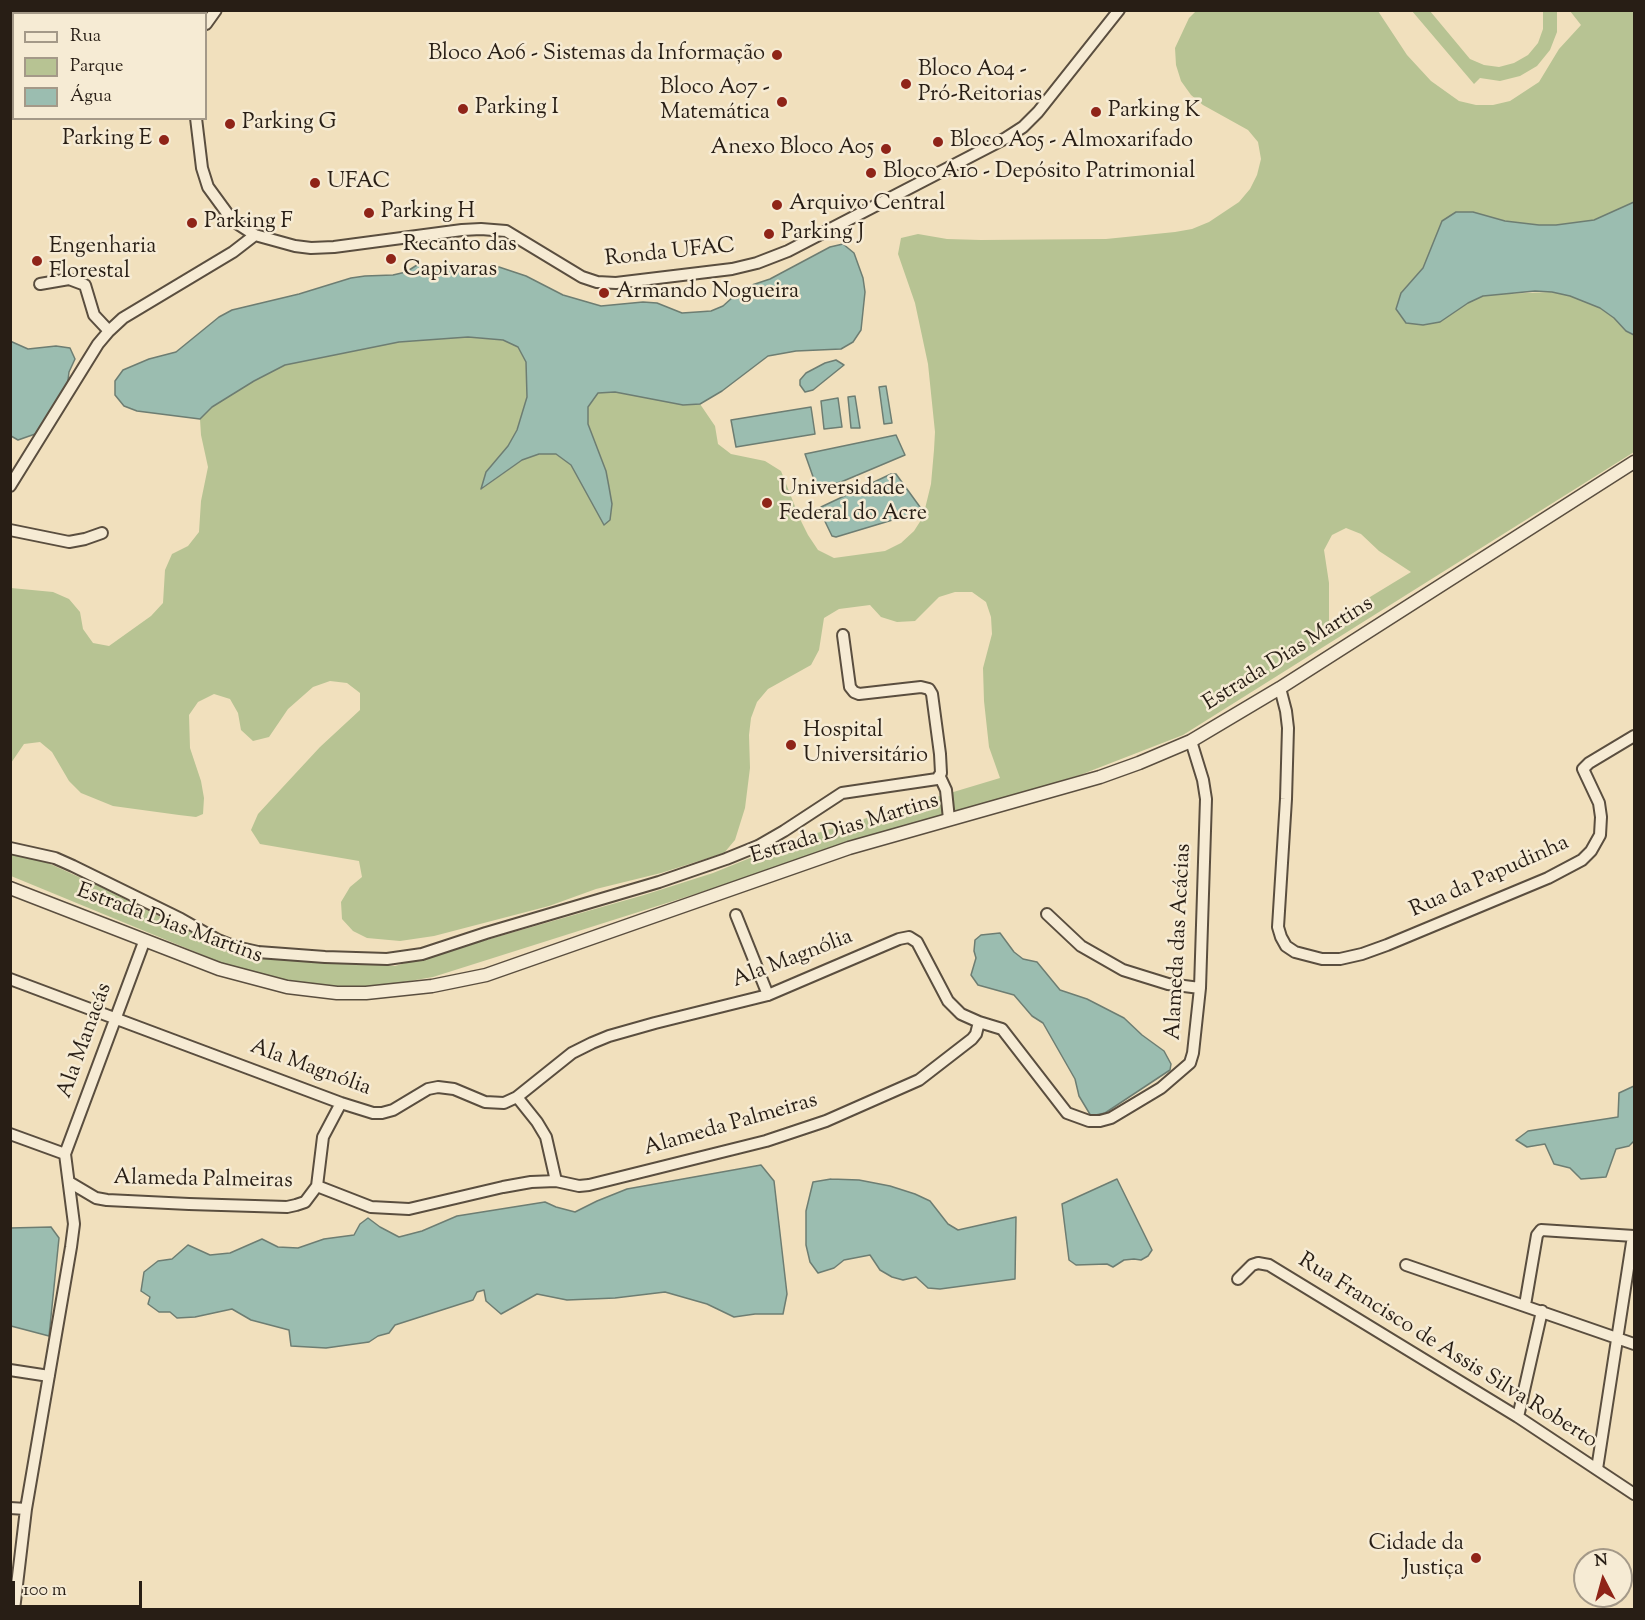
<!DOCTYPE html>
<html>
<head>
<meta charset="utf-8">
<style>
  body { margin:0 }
  #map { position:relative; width:1645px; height:1620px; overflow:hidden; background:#f1e0bd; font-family:"Sorts Mill Goudy",serif }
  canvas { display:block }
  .frame { position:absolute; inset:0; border:12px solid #281e15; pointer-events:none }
  .legend { position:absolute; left:12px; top:12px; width:195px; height:108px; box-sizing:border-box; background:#f6ebd4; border:2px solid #a49988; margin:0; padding:8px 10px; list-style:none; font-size:18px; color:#281e15 }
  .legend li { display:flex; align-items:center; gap:12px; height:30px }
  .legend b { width:30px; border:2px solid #a49988 }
  .north { position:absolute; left:1573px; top:1548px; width:60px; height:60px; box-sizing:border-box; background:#f6ebd4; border:2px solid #a49988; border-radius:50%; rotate:354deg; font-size:16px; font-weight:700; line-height:24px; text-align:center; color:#281e15 }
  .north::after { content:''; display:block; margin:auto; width:21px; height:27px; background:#8f2418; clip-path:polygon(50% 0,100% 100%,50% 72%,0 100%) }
  .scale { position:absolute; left:12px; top:1581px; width:130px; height:27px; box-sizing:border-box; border:3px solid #281e15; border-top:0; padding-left:8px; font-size:18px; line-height:21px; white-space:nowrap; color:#281e15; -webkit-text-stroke:4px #f6ebd4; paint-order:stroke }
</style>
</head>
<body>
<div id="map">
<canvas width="1645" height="1620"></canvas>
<div class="frame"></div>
<ul class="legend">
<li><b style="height:8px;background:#f6ebd4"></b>Rua</li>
<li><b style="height:16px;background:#b7c393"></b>Parque</li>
<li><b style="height:16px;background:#9bbdb0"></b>Água</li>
</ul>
<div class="north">N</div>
<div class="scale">100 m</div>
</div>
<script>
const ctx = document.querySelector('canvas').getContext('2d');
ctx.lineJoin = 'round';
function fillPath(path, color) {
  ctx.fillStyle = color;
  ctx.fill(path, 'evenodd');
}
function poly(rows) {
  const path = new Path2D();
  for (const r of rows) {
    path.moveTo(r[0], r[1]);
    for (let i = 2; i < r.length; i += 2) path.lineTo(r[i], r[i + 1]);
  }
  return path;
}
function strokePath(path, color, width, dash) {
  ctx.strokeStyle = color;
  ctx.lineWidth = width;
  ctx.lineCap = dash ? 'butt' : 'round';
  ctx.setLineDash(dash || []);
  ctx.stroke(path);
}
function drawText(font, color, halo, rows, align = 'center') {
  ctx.font = font + ' "Sorts Mill Goudy",serif';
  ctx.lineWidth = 5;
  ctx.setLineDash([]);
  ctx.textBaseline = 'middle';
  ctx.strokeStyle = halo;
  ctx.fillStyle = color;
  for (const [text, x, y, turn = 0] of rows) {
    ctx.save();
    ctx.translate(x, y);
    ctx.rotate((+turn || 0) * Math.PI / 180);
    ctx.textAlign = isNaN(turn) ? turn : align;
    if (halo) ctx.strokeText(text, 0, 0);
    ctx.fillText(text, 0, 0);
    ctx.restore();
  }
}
fillPath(poly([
  [1196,11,1378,11,1407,55,1431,81,1459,101,1476,105,1493,105,1510,101,1539,82,1559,49,1581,25,1570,11,1634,11,1634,202,1594,220,1556,225,1539,225,1505,221,1473,212,1442,221,1423,268,1401,293,1468,303,1483,296,1500,294,1552,292,1570,296,1600,308,1614,318,1626,331,1634,335,1634,452,1183,735,1080,775,885,834,433,977,369,988,303,985,232,967,11,876,11,853,48,863,101,887,234,954,395,966,644,895,713,873,797,839,1000,778,989,747,984,701,983,668,992,634,991,617,986,602,972,592,955,592,939,597,915,621,897,622,881,617,870,605,839,609,824,618,819,650,811,665,768,689,757,702,751,718,749,735,750,768,745,808,735,840,724,853,661,873,596,889,549,906,434,936,400,941,367,938,353,931,342,919,341,902,350,887,362,877,359,861,260,844,251,830,258,814,269,802,320,747,360,710,360,693,347,683,330,681,313,687,288,709,269,737,253,741,241,730,238,713,230,699,214,694,198,702,189,715,190,748,201,781,204,798,203,814,196,817,179,815,113,806,81,793,69,781,52,752,40,742,24,744,11,763,11,588,53,592,69,599,80,612,83,629,93,643,109,646,151,616,163,603,165,570,172,554,188,546,199,532,201,501,208,467,201,435,200,419,212,407,268,372,285,365,399,342,468,337,503,340,518,347,526,362,528,378,527,397,517,430,508,446,486,472,482,489,522,460,539,454,556,454,571,465,604,524,612,504,609,487,606,471,588,424,588,407,598,393,615,392,683,405,700,404,715,426,718,444,731,454,765,461,781,471,800,519,808,535,818,550,834,558,885,551,901,543,914,531,923,517,931,484,934,450,935,432,928,364,915,303,898,254,901,238,918,234,947,239,981,240,1106,239,1175,232,1192,229,1209,222,1239,202,1250,189,1257,175,1261,159,1258,142,1248,130,1203,105,1191,95,1181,81,1176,65,1175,48,1189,18],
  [1346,528,1361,534,1379,551,1411,572,1329,622,1329,583,1324,550,1332,535],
  [1412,11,1430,11,1470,59,1484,65,1499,67,1514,63,1528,55,1538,43,1543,29,1543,11,1557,11,1557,32,1550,50,1537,66,1520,76,1500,81,1480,78,1474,84]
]), '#b7c393');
const water = poly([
  [1634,202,1634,335,1626,331,1614,318,1600,308,1570,296,1552,292,1535,291,1483,296,1468,303,1440,322,1423,325,1406,323,1396,309,1401,293,1423,268,1442,221,1456,212,1473,212,1505,221,1539,225,1556,225,1594,220,1634,202],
  [843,244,854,253,863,278,865,292,861,330,853,342,841,349,796,351,768,356,722,391,700,404,683,405,615,392,598,393,588,407,588,424,606,471,609,487,612,504,610,520,604,525,571,465,556,454,539,454,522,460,481,489,486,472,508,446,517,430,527,397,526,362,518,347,503,340,468,337,399,342,285,365,254,381,212,407,200,419,137,411,124,406,115,395,115,381,123,370,149,359,176,352,219,317,232,310,299,294,351,278,365,276,393,275,406,272,417,265,499,267,526,276,563,295,601,306,643,302,657,303,682,313,697,312,711,311,723,306,743,288,770,279,830,247,843,244],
  [10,341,28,349,56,346,70,348,75,359,69,372,67,388,38,433,18,440,11,436,10,341],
  [836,360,844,365,813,390,805,392,800,385,800,380,806,373,825,363,836,360],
  [886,386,892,423,884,424,879,387,886,386],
  [855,396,860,428,851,428,848,397,855,396],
  [838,398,842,427,824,429,821,401,838,398],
  [811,407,815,434,736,447,731,420,811,407],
  [896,435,905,455,841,482,817,488,805,454,896,435],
  [891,474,896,474,920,507,919,512,836,537,832,536,820,511,821,507,891,474],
  [1000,933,1014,952,1023,959,1037,962,1060,990,1087,999,1124,1018,1142,1035,1164,1051,1171,1064,1170,1070,1105,1113,1091,1116,1079,1096,1075,1079,1043,1023,1032,1016,1014,995,978,985,971,975,976,958,974,951,975,940,981,935,1000,933],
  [1634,1086,1634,1141,1629,1146,1616,1149,1606,1177,1581,1179,1570,1168,1554,1164,1545,1144,1527,1147,1516,1140,1528,1131,1618,1117,1619,1093,1634,1086],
  [761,1165,774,1181,787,1294,783,1314,755,1314,734,1317,707,1304,665,1292,615,1298,567,1300,537,1294,501,1314,486,1301,484,1290,477,1292,473,1300,395,1325,389,1333,378,1336,369,1342,326,1348,291,1346,289,1330,251,1320,232,1309,195,1317,177,1318,170,1312,159,1312,148,1304,150,1297,141,1291,144,1272,158,1261,172,1259,188,1245,210,1255,230,1253,262,1239,278,1247,298,1248,324,1239,354,1235,360,1224,368,1218,380,1227,399,1237,422,1231,457,1216,545,1202,556,1207,575,1212,597,1201,627,1189,761,1165],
  [831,1179,859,1180,890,1186,915,1194,930,1201,948,1224,958,1230,1016,1217,1015,1279,940,1289,928,1288,916,1277,903,1280,892,1277,880,1270,870,1255,844,1260,834,1268,818,1273,810,1262,806,1245,806,1211,813,1182,831,1179],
  [1117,1179,1152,1250,1148,1256,1141,1260,1134,1259,1124,1260,1113,1267,1107,1264,1076,1265,1069,1260,1062,1204,1117,1179],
  [51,1227,59,1238,49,1336,11,1326,10,1228,51,1227]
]);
fillPath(water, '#9bbdb0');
strokePath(water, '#6d7d72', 1.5);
const minor = poly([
  [206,24,216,10],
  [196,118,202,168,208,187,227,213,238,224,255,235,295,246,311,248,334,247,462,230,481,229,506,231,582,277,597,282,616,283,732,269,757,263,788,251,1006,138,1023,127,1038,112,1119,10],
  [40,284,69,279,85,285,94,315,109,331],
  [10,486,98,344,109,331,123,318,233,252,255,235],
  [10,530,69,542,85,539,102,533],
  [1280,688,1286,711,1288,728,1286,799,1278,927,1281,937,1286,946,1295,952,1322,959,1340,959,1362,954,1387,945,1548,878,1582,860,1591,851,1600,835,1601,817,1599,803,1583,769,1589,763,1634,736],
  [940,777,946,790,949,819],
  [10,848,55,858,73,866,181,919,218,940,236,947,258,952,325,957,387,959,422,954,486,933,659,882,726,859,758,846,784,831,842,793,937,779,941,773,940,754,932,694,929,689,921,687,859,694,854,692,850,687,843,635],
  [1047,914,1081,946,1123,970,1168,984,1200,988],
  [736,915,768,995],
  [10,979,341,1103,373,1113,382,1113,393,1110,428,1089,438,1087,454,1089,485,1102,504,1103,517,1097,572,1053,592,1043,609,1036,655,1023,768,995,899,939,909,937,917,942,948,1001,961,1014,979,1022,1002,1029,1067,1113,1089,1121,1100,1121,1111,1118,1161,1088,1190,1063,1193,1053,1200,988,1206,799,1203,780,1191,741],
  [517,1097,537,1122,546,1137,556,1181,579,1186,589,1185,766,1141,826,1121,919,1080,972,1039,976,1034,979,1022],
  [10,1134,65,1154],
  [69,1182,96,1198,107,1200,189,1204,287,1207,296,1205,305,1202,317,1186,323,1137,341,1103],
  [317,1186,371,1207,409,1209,503,1187,531,1182,556,1181],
  [1406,1265,1634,1344],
  [1238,1279,1252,1265,1258,1263,1269,1265,1518,1417,1634,1494],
  [1525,1305,1537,1235,1541,1230,1634,1236],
  [10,1370,49,1376],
  [1518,1417,1542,1311],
  [1597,1469,1633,1236],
  [10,1508,26,1509],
  [14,1610,26,1509,71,1247,74,1224,65,1154,144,942]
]);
const tertiary = poly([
  [10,888,219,969,287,987,337,993,366,993,432,986,486,975,849,848,1100,777,1139,763,1191,741,1280,688,1634,462]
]);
strokePath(minor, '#5a4e3f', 14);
strokePath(tertiary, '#5a4e3f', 15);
strokePath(minor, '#f6ebd4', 10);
strokePath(tertiary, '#f6ebd4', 12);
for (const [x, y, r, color] of [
  [777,55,6,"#8f2418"],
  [906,84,6,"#8f2418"],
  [782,102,6,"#8f2418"],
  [463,109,6,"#8f2418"],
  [1096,112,6,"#8f2418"],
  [230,124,6,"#8f2418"],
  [164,140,6,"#8f2418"],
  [938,142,6,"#8f2418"],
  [886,149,6,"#8f2418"],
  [871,173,6,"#8f2418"],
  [315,183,6,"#8f2418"],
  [777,205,6,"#8f2418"],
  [369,213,6,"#8f2418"],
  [192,223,6,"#8f2418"],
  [769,234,6,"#8f2418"],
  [391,259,6,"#8f2418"],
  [37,261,6,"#8f2418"],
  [604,293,6,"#8f2418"],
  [767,503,6,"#8f2418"],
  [791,745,6,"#8f2418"],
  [1476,1558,6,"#8f2418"]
]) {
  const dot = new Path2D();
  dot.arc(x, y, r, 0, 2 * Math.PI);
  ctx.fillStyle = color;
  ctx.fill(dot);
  strokePath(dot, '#f6ebd4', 2);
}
drawText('22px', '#281e15', '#f6ebd4', [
  ["Bloco A06 - Sistemas da Informação",765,55,"right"],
  ["Bloco A04 -",918,71],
  ["Pró-Reitorias",918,96],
  ["Bloco A07 -",770,89,"right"],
  ["Matemática",770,114,"right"],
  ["Parking I",475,109],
  ["Parking K",1108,112],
  ["Parking G",242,124],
  ["Parking E",152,140,"right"],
  ["Bloco A05 - Almoxarifado",950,142],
  ["Anexo Bloco A05",874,149,"right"],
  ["Bloco A10 - Depósito Patrimonial",883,173],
  ["UFAC",327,183],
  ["Arquivo Central",789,205],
  ["Parking H",381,213],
  ["Parking F",204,223],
  ["Parking J",781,234],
  ["Recanto das",403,246],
  ["Capivaras",403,271],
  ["Engenharia",49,248],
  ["Florestal",49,273],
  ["Armando Nogueira",616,293],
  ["Universidade",779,490],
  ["Federal do Acre",779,515],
  ["Hospital",803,732],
  ["Universitário",803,757],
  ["Cidade da",1464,1545,"right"],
  ["Justiça",1464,1570,"right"]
], 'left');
drawText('22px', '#281e15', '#f6ebd4', [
  ["Ronda UFAC",670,254,-6],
  ["Estrada Dias Martins",1289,655,-32],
  ["Estrada Dias Martins",845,830,-17],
  ["Rua da Papudinha",1490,878,-24],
  ["Estrada Dias Martins",169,925,20],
  ["Alameda das Acácias",1180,942,-87],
  ["Ala Magnólia",793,960,-21],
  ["Ala Manacás",86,1041,-70],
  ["Ala Magnólia",310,1069,20],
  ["Alameda Palmeiras",731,1126,-16],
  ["Alameda Palmeiras",203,1181,1],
  ["Rua Francisco de Assis Silva Roberto",1447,1352,32]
]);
</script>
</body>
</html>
